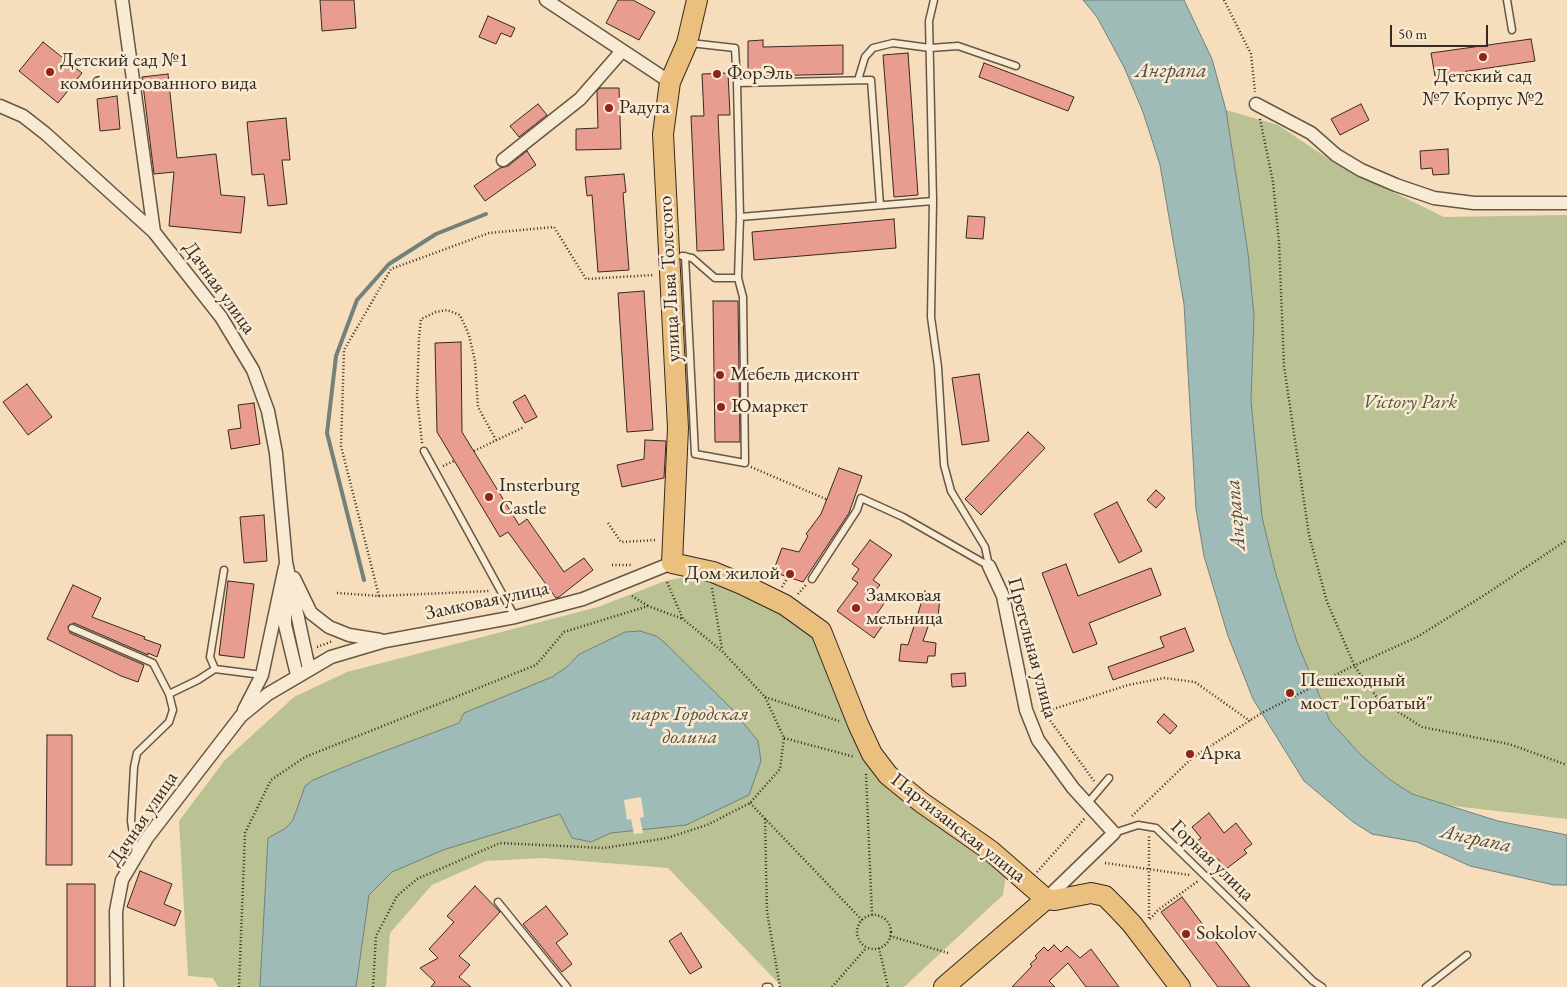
<!DOCTYPE html>
<html>
<head>
<meta charset="utf-8">
<style>
  body { margin:0 }
  #map { position:relative; width:1567px; height:987px; overflow:hidden; background:#f6debc; font-family:"EB Garamond",serif }
  canvas { display:block }
  .scale { position:absolute; left:1390px; top:25px; width:98px; height:22px; box-sizing:border-box; border:2px solid #36291f; border-top:0; padding-left:6px; font-size:15px; line-height:18px; white-space:nowrap; color:#36291f; -webkit-text-stroke:4px #f9ead3; paint-order:stroke }
</style>
</head>
<body>
<div id="map">
<canvas width="1567" height="987"></canvas>
<div class="scale">50 m</div>
</div>
<script>
const ctx = document.querySelector('canvas').getContext('2d');
ctx.lineJoin = 'round';
function fillPath(path, color) {
  ctx.fillStyle = color;
  ctx.fill(path, 'evenodd');
}
function poly(rows) {
  const path = new Path2D();
  for (const r of rows) {
    if (r.length === 3) {
      path.moveTo(r[0] + r[2], r[1]);
      path.arc(r[0], r[1], r[2], 0, 2 * Math.PI);
      continue;
    }
    path.moveTo(r[0], r[1]);
    for (let i = 2; i < r.length; i += 2) path.lineTo(r[i], r[i + 1]);
  }
  return path;
}
function strokePath(path, color, width, dash) {
  ctx.strokeStyle = color;
  ctx.lineWidth = width;
  ctx.lineCap = dash ? 'butt' : 'round';
  ctx.setLineDash(dash || []);
  ctx.stroke(path);
}
function drawText(font, color, halo, rows, align = 'center') {
  ctx.font = font + ' "EB Garamond",serif';
  ctx.lineWidth = 5;
  ctx.setLineDash([]);
  ctx.textBaseline = 'middle';
  ctx.strokeStyle = halo;
  ctx.fillStyle = color;
  for (const [text, x, y, turn = 0] of rows) {
    ctx.save();
    ctx.translate(x, y);
    ctx.rotate((+turn || 0) * Math.PI / 180);
    ctx.textAlign = isNaN(turn) ? turn : align;
    if (halo) ctx.strokeText(text, 0, 0);
    ctx.fillText(text, 0, 0);
    ctx.restore();
  }
}
fillPath(poly([
  [1226,110,1278,125,1338,165,1444,217,1567,215,1567,819,1444,805,1412,794,1389,779,1361,755,1330,721,1297,642,1275,571,1262,517,1251,400,1254,316,1248,253],
  [685,577,717,582,748,594,811,631,825,662,842,712,869,766,906,802,1006,876,1003,895,904,987,782,987,668,868,544,858,486,861,432,885,390,933,386,987,218,987,213,978,188,976,179,821,225,760,294,697,347,672,598,607,665,581]
]), '#bac293');
const water = poly([
  [1083,0,1184,0,1212,59,1226,110,1248,253,1254,316,1251,400,1262,517,1275,571,1297,642,1330,721,1361,755,1389,779,1412,794,1498,821,1567,835,1567,885,1554,885,1470,866,1417,842,1372,834,1353,822,1304,781,1253,699,1228,636,1204,556,1196,509,1184,304,1160,165,1143,112,1124,67,1097,17,1083,0],
  [640,631,656,636,664,642,732,709,758,741,761,761,749,795,686,825,611,833,591,842,572,838,560,814,443,850,392,872,369,895,356,987,260,987,268,838,286,828,293,820,305,786,313,780,361,760,459,723,464,713,552,677,568,666,578,655,625,632,640,631]
]);
fillPath(water, '#9ebbb8');
strokePath(water, '#74817b', 1);
fillPath(poly([
  [641,797,644,817,640,818,643,833,634,834,631,819,627,820,624,800]
]), '#f6debc');
strokePath(poly([
  [364,580,327,433,336,356,357,300,389,264,436,234,486,214]
]), '#74817b', 4);
const building = poly([
  [320,0,354,0,356,28,322,31,320,0],
  [618,0,633,0,655,12,639,40,606,23,618,0],
  [488,16,515,28,511,37,501,33,496,44,479,37,488,16],
  [1531,39,1535,61,1435,76,1431,53,1531,39],
  [763,40,763,47,843,45,843,74,764,76,764,72,748,73,748,41,763,40],
  [43,42,82,73,58,103,19,71,43,42],
  [908,53,918,195,894,197,883,55,908,53],
  [984,63,1074,97,1068,111,979,77,984,63],
  [728,73,730,115,718,115,724,250,697,251,691,116,704,116,702,74,728,73],
  [168,74,177,158,216,154,221,195,245,197,241,233,169,226,174,172,154,174,142,77,168,74],
  [600,88,619,88,621,149,576,150,576,129,598,128,597,91,600,88],
  [117,96,120,129,100,131,97,99,117,96],
  [538,104,547,115,519,137,510,126,538,104],
  [1361,104,1369,120,1340,135,1331,119,1361,104],
  [286,118,290,160,282,160,287,204,268,206,264,174,252,175,247,122,286,118],
  [1448,149,1449,174,1433,175,1432,168,1421,169,1420,151,1448,149],
  [527,151,536,165,485,201,474,186,500,168,508,166,527,151],
  [624,174,626,192,623,193,629,270,598,272,592,195,587,196,585,177,624,174],
  [968,216,985,217,983,239,966,238,968,216],
  [894,219,896,248,754,260,752,232,894,219],
  [644,291,653,430,627,432,618,293,644,291],
  [713,301,738,301,740,442,715,442,713,301],
  [461,342,462,432,519,525,527,519,564,572,584,558,593,570,559,597,556,598,508,532,500,537,437,432,435,343,461,342],
  [979,374,989,441,962,445,952,378,979,374],
  [27,384,52,417,28,435,3,402,27,384],
  [525,395,537,417,525,423,513,402,525,395],
  [254,403,260,444,231,449,228,430,241,428,238,405,254,403],
  [1028,432,1045,448,981,515,965,499,1028,432],
  [645,440,666,441,664,478,622,487,617,465,644,459,645,440],
  [839,468,862,476,849,513,803,582,773,572,782,548,799,552,808,536,806,534,821,514,839,468],
  [1156,490,1165,498,1156,508,1147,500,1156,490],
  [1117,502,1142,551,1119,563,1094,514,1117,502],
  [264,515,267,561,244,563,240,517,264,515],
  [870,540,892,555,873,580,880,585,873,593,885,602,876,615,885,622,874,638,837,611,858,583,852,579,859,569,852,564,870,540],
  [1066,564,1078,596,1151,568,1161,595,1089,623,1097,644,1073,653,1042,573,1066,564],
  [228,581,254,584,244,658,219,655,228,581],
  [73,585,101,598,92,617,145,637,144,639,161,645,157,657,148,653,148,655,74,623,68,626,70,633,144,665,138,682,121,676,47,639,73,585],
  [925,591,940,596,938,618,932,615,923,641,936,643,935,656,928,656,927,663,899,661,901,644,908,645,925,591],
  [1185,628,1194,651,1113,680,1108,667,1164,647,1160,637,1185,628],
  [965,673,966,686,952,687,951,674,965,673],
  [1164,714,1177,726,1170,734,1157,722,1164,714],
  [47,735,72,735,72,865,46,865,47,735],
  [1209,813,1224,833,1236,823,1252,844,1244,850,1247,853,1226,869,1217,858,1213,861,1197,841,1201,838,1192,827,1209,813],
  [140,871,172,884,164,904,181,911,175,926,127,907,140,871],
  [67,884,95,884,95,987,67,987,67,884],
  [475,886,500,912,459,956,470,965,459,977,471,987,431,987,435,982,420,968,438,958,429,949,454,922,447,916,475,886],
  [1182,897,1250,987,1218,987,1161,912,1182,897],
  [546,906,568,934,556,943,572,964,562,972,523,924,546,906],
  [681,933,702,967,690,974,669,941,681,933],
  [1054,945,1061,952,1067,946,1080,958,1091,949,1119,987,1086,987,1068,963,1049,981,1055,987,1012,987,1032,966,1030,964,1037,958,1035,956,1044,947,1048,951,1054,945]
]);
fillPath(building, '#e89d90');
strokePath(building, '#36291f', 1);
const lane = poly([
  [934,0,929,21,933,201,931,317,938,367,944,465,951,491,985,547,989,566],
  [1507,0,1512,30],
  [690,43,735,48,737,83],
  [858,80,865,57,873,48,893,43,930,48,958,46,1016,66],
  [740,217,737,83,871,80,880,205],
  [682,256,692,258,715,278,738,278,740,217,933,201],
  [685,256,695,454,745,463,743,297,738,278],
  [424,451,515,617],
  [812,579,857,510,861,498,903,517,989,566],
  [72,628,153,663,169,694,173,710,169,722,137,753,134,767,131,821,136,853],
  [215,669,210,657,224,570],
  [169,694,198,680,215,669,262,675],
  [1087,804,1109,778],
  [1114,833,1138,825,1156,828,1313,981,1322,987],
  [498,902,567,987],
  [766,987,769,987],
  [1426,987,1467,955]
]);
const street = poly([
  [122,0,154,232],
  [546,0,670,82],
  [1256,104,1311,133,1336,155,1361,170,1396,185,1434,198,1474,203,1567,203],
  [0,106,23,116,46,134,154,232,221,317,253,370,268,411,276,453,286,562,309,669],
  [503,160,580,99,622,51],
  [989,566,1003,596,1026,710,1038,740,1073,788,1114,833,1046,899],
  [294,578,311,613,329,627,349,635,380,640],
  [285,592,285,625,297,675],
  [244,710,262,675,285,567],
  [117,987,116,911,122,880,147,838,241,716,268,694,331,657,385,641,515,617,583,599,672,563]
]);
const primary = poly([
  [697,0,687,43,670,82,663,134,678,428,672,563,713,572,742,584,785,605,821,631,858,724,872,754,888,775,921,802,991,851,1046,899],
  [944,987,1046,899,1055,900,1091,893,1105,896,1116,907,1132,924,1180,987]
]);
strokePath(lane, '#665646', 9);
strokePath(street, '#665646', 15);
strokePath(primary, '#36291f', 22);
strokePath(poly([
  [1224,0,1251,54,1255,92],
  [1260,119,1273,182,1279,242,1284,366,1309,535,1327,602,1355,667,1378,699,1422,727,1509,744,1567,765],
  [422,443,417,397,419,338,421,319,436,312,447,310,460,315,469,335,475,361,478,407,496,440],
  [474,451,524,427],
  [443,466,454,461],
  [751,467,828,500],
  [608,523,621,542,657,540],
  [612,565,631,565],
  [782,587,788,577],
  [712,588,722,649],
  [337,593,379,596,490,591],
  [798,594,806,585],
  [379,596,341,446,344,350,391,269,489,233,554,227,586,279,654,275],
  [632,596,648,606],
  [317,647,333,641],
  [765,697,839,721],
  [784,738,855,757],
  [866,774,872,915],
  [1094,781,1044,712,1128,685,1164,678,1195,682,1250,721],
  [750,803,862,920],
  [1132,816,1192,758,1260,714,1349,668,1417,637,1483,596,1567,540],
  [765,819,767,912,780,987],
  [1105,863,1190,875],
  [1037,872,1085,818],
  [874,932,17],
  [1149,918,1149,836],
  [1150,919,1158,910,1198,881],
  [890,936,948,953],
  [879,948,888,987],
  [239,987,245,833,271,780,305,757,536,665,564,632,648,606,683,619],
  [373,987,376,936,397,896,417,879,500,843,604,848,667,838,707,825,750,803,780,769,784,738,765,697,722,651,683,619,667,582],
  [832,987,866,948]
]), '#36291f', 2.5, [1, 2.5]);
strokePath(lane, '#f9ead3', 6);
strokePath(street, '#f9ead3', 12);
strokePath(primary, '#ebbf7e', 20);
for (const [x, y, r, color] of [
  [1483,57,5,"#8f2418"],
  [50,72,5,"#8f2418"],
  [717,74,5,"#8f2418"],
  [609,108,5,"#8f2418"],
  [720,375,5,"#8f2418"],
  [721,407,5,"#8f2418"],
  [489,497,5,"#8f2418"],
  [790,574,5,"#8f2418"],
  [856,608,5,"#8f2418"],
  [1290,693,5,"#8f2418"],
  [1190,754,5,"#8f2418"],
  [1186,934,5,"#8f2418"]
]) {
  const dot = new Path2D();
  dot.arc(x, y, r, 0, 2 * Math.PI);
  ctx.fillStyle = color;
  ctx.fill(dot);
  strokePath(dot, '#f9ead3', 2);
}
drawText('20px', '#36291f', '#f9ead3', [
  ["Детский сад №1",60,61],
  ["комбинированного вида",60,84],
  ["ФорЭль",727,74],
  ["Детский сад",1483,77,"center"],
  ["№7 Корпус №2",1483,100,"center"],
  ["Радуга",619,108],
  ["Мебель дисконт",730,375],
  ["Юмаркет",731,407],
  ["Insterburg",499,486],
  ["Castle",499,509],
  ["Дом жилой",780,574,"right"],
  ["Замковая",866,596],
  ["мельница",866,619],
  ["Пешеходный",1300,681],
  ["мост \"Горбатый\"",1300,704],
  ["Арка",1200,754],
  ["Sokolov",1196,934]
], 'left');
drawText('20px', '#36291f', '#f9ead3', [
  ["улица Льва Толстого",670,279,-93],
  ["Дачная улица",219,288,54],
  ["Замковая улица",487,601,-12],
  ["Прегельная улица",1032,648,75],
  ["Дачная улица",143,819,-56],
  ["Партизанская улица",958,828,38],
  ["Горная улица",1212,861,44]
]);
drawText('italic 20px', '#574f3c', '#f9ead3', [
  ["Victory Park",1410,403],
  ["парк Городская",690,715],
  ["долина",690,738]
]);
drawText('italic 21px', '#504e45', '#f9ead3', [
  ["Анграпа",1171,71],
  ["Анграпа",1236,515,-95],
  ["Анграпа",1476,839,12]
]);
</script>
</body>
</html>
